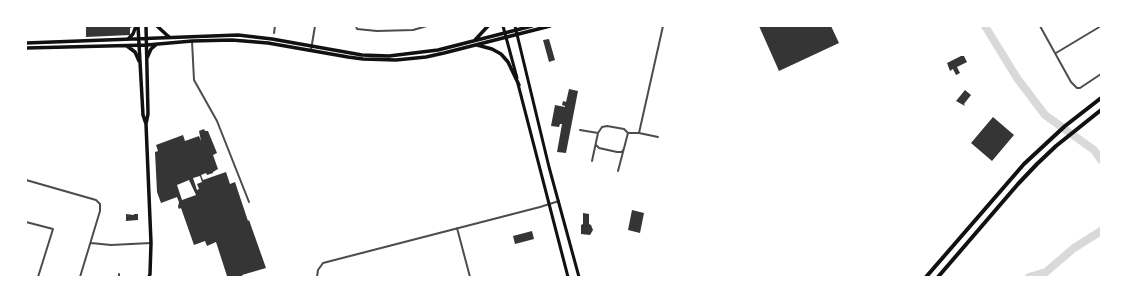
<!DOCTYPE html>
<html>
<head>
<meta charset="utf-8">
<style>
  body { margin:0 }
  #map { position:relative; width:1127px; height:303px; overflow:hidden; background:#fff; font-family:Figtree,sans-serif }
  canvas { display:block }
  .frame { position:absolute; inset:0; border:27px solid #fff; pointer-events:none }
</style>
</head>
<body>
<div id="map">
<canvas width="1127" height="303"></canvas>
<div class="frame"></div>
</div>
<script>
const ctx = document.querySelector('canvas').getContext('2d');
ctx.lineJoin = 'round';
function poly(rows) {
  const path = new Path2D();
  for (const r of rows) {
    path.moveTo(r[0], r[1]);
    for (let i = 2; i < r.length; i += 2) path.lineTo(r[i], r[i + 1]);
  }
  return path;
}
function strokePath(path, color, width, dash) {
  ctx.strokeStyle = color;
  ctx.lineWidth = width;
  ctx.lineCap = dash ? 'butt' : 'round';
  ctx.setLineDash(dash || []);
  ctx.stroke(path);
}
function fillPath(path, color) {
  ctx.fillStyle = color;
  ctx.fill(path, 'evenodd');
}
strokePath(poly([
  [985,26,1017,78,1045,115,1094,150,1101,160],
  [1029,277,1046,272,1074,248,1101,231]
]), '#d9d9d9', 8);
fillPath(poly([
  [86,26,135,26,130,28,130,35,86,37],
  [759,26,831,26,839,43,779,71],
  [549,39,555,60,549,62,543,40],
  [961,56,964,56,967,62,957,67,960,73,956,75,953,69,950,71,947,63],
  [569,89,578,91,566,153,557,152,562,124,560,124,559,127,551,126,555,105,565,107,565,106,562,105,563,101,566,102],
  [965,90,971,95,964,104,965,106,956,101],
  [993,117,1014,135,992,161,971,143],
  [204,129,205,131,208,131,217,153,213,155,218,169,213,172,213,173,207,175,206,173,201,175,203,180,226,172,230,184,235,182,248,221,249,220,266,268,242,275,243,277,227,276,216,242,207,246,205,241,194,245,181,208,179,209,178,207,179,202,177,197,161,203,157,192,155,152,158,151,156,145,183,135,185,141,199,136,201,141,199,131],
  [200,176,202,182,197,184,199,189,197,190,193,178],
  [189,180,196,195,182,200,177,185],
  [632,210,644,213,640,233,628,230],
  [583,213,589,214,589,224,591,225,593,230,590,235,581,234,581,225,583,224],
  [126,214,134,215,134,214,138,214,138,220,126,221],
  [532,231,534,239,515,244,513,236]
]), '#353535');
strokePath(poly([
  [356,26,357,29,377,31,413,30,427,26],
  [1040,26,1071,82,1077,88,1080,88,1101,74],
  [274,33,275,26],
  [192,41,194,80,217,121,249,202],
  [311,50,315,26],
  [1056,53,1101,26],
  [580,130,598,133],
  [639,133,663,26],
  [596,145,599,148,617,152,622,152,623,150],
  [592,161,598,133,602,127,607,126,624,129,628,133,639,133,658,137],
  [618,171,628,133],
  [26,180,96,200,100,204,100,211,80,277],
  [26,222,53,229,38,277],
  [457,228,470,277],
  [91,243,111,245,151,243],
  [119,277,119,274],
  [317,277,318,270,323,263,540,207,559,201]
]), '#4c4c4c', 2);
strokePath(poly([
  [503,26,517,78],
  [515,26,549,167,579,277],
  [518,84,568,277]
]), '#111', 3);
strokePath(poly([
  [138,26,143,115,146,124],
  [146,26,148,114,146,124,151,243,150,274,149,277],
  [157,26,169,37],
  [128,39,133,34,136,26],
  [475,40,488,26],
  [26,43,238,35,272,39,362,55,389,56,438,50,532,26],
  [477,45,492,49,501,54,508,62,519,85],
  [127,46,135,52,139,61],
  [26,48,147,45,192,41,232,40,268,43,348,57,363,59,396,60,426,57,444,53,550,26],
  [147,58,151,49,157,44]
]), '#111', 3.5);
strokePath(poly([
  [926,277,1024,164,1065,126,1101,98],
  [938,277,1018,184,1037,164,1056,146,1101,110]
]), '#111', 4);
</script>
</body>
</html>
